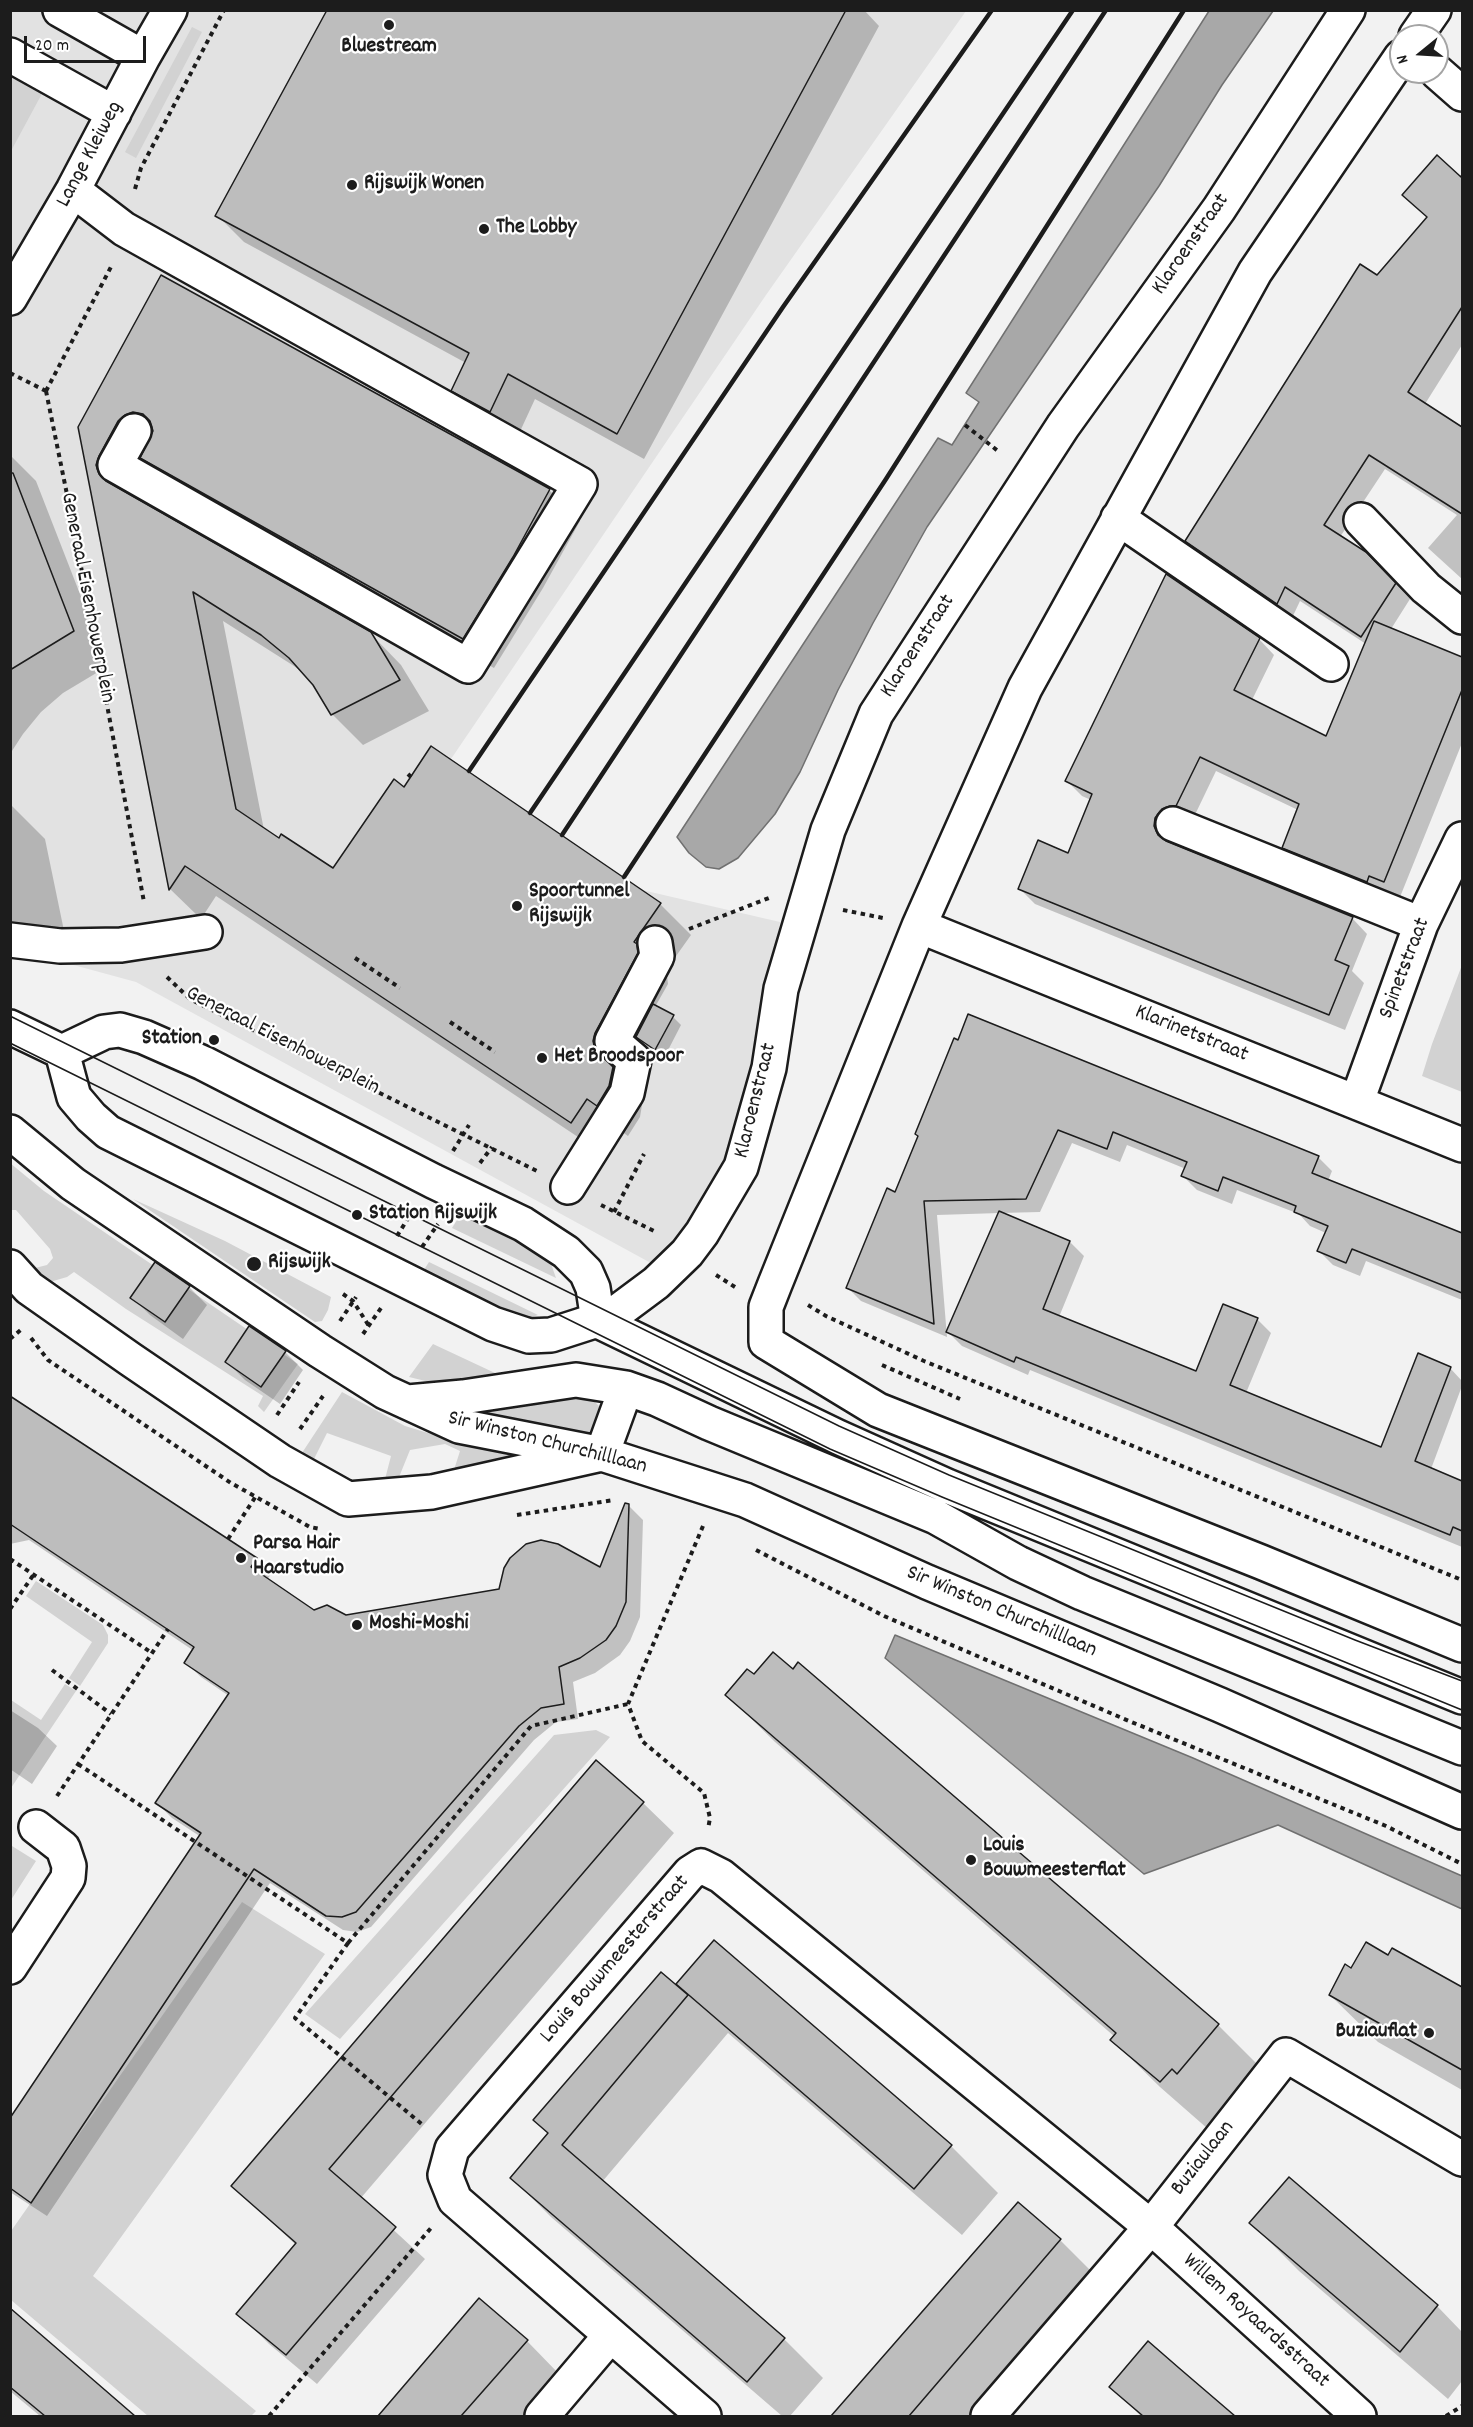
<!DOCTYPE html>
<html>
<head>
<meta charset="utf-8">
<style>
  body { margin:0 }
  #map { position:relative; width:1473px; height:2427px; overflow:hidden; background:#f2f2f2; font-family:Dekko,sans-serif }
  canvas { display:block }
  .frame { position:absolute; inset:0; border:12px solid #1c1c1c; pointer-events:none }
  .north { position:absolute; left:1389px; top:24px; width:60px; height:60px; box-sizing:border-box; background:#fff; border:2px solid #a4a4a4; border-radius:50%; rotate:252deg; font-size:16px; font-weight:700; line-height:24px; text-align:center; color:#1c1c1c }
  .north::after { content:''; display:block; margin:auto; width:21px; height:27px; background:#1c1c1c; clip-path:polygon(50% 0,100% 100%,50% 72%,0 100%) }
  .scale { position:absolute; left:24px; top:36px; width:122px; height:27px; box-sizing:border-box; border:3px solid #1c1c1c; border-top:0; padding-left:8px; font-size:18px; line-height:21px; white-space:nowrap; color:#1c1c1c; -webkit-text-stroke:4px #fff; paint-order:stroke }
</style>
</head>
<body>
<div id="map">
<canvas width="1473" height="2427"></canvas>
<div class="frame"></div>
<div class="north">N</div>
<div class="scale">20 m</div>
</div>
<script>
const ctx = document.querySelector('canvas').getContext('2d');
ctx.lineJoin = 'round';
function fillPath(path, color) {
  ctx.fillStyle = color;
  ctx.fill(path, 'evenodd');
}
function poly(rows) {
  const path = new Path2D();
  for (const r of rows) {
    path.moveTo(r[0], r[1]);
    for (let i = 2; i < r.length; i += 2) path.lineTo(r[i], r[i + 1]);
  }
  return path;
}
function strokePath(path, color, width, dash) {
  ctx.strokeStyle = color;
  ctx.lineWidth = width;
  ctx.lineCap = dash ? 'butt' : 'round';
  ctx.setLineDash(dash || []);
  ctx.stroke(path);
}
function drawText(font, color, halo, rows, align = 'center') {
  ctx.font = font + ' Dekko,sans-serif';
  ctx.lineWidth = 4.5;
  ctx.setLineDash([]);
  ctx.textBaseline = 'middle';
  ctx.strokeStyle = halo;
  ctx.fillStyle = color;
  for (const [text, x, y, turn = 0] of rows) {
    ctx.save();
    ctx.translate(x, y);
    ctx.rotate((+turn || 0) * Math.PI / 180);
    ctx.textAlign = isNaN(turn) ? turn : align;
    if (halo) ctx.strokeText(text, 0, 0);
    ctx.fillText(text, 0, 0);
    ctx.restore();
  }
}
fillPath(poly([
  [10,11,966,11,766,295,451,759,642,890,780,922,754,1116,660,1268,136,982,11,948]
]), '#e2e2e2');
fillPath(poly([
  [192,27,202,32,136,158,125,152],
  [11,70,45,88,11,151],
  [1462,965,1462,1092,1422,1076,1432,1044],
  [10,1163,44,1191,298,1364,264,1412,258,1406,263,1396,126,1309,74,1272,67,1277,36,1286,31,1269,47,1265,53,1258,50,1249,16,1210,11,1210],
  [133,1199,225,1241,331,1297,328,1310,322,1321,315,1322],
  [462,1212,541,1251,549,1258,556,1278,452,1228],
  [429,1262,538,1315,520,1321,420,1276],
  [433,1344,510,1380,438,1384,409,1377],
  [342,1392,405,1426,428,1433,536,1452,453,1473,460,1451,445,1444,410,1450,397,1482,384,1483,391,1456,327,1433,313,1461,298,1459],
  [581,1398,593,1400,603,1410,601,1445,453,1409],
  [36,1581,103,1625,108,1635,108,1643,80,1686,69,1678,92,1642,26,1596],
  [65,1684,76,1691,11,1788,11,1700,41,1720],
  [596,1730,610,1737,340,2039,305,2014,554,1735],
  [12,1846,36,1861,11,1900,10,1847],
  [242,1902,325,1954,93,2276,256,2411,251,2416,148,2416,11,2300,11,2231]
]), '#d2d2d2');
const water = poly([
  [1209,11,1273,11,1222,85,1159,186,927,527,873,623,838,690,800,772,775,814,738,858,719,869,706,867,689,853,677,837,938,438,952,445,979,402,966,393,1209,11],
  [895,1635,1193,1758,1462,1876,1462,1909,1278,1825,1144,1874,885,1658,895,1635]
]);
fillPath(water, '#a8a8a8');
strokePath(water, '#707070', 1.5);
fillPath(poly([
  [328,10,864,10,879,26,644,459,535,399,517,438,480,417,453,390,466,363,244,242,217,215],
  [1437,158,1462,180,1462,345,1425,404,1462,429,1462,579,1428,548,1457,515,1385,469,1340,537,1381,569,1410,599,1391,629,1462,658,1462,743,1400,897,1385,891,1382,897,1299,863,1283,847,1298,810,1216,771,1192,821,1171,833,1170,844,1352,918,1367,934,1352,971,1364,983,1345,1030,1035,904,1020,889,1069,855,1091,800,1082,796,1066,780,1259,639,1274,655,1252,700,1327,738,1366,644,1300,601,1292,618,1202,556,1187,541,1378,277,1428,218,1404,195],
  [162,277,549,490,580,521,543,588,494,668,173,488,144,460,127,495,370,633,401,665,429,711,363,745,332,714,308,677,294,666,223,621,264,830,334,870,404,789,660,904,691,935,664,973,667,976,668,984,655,1007,673,1017,681,1025,664,1058,639,1038,626,1064,625,1081,643,1099,640,1117,628,1136,618,1129,602,1153,216,896,201,919,170,889,80,427],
  [10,455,36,481,108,666,63,693,41,712,23,734,10,754],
  [10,804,45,839,69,955,10,944],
  [955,1040,1318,1157,1332,1171,1328,1181,1462,1236,1462,1300,1366,1261,1360,1276,1333,1265,1319,1251,1326,1233,1310,1226,1299,1214,1237,1190,1232,1204,1197,1190,1183,1176,1186,1169,1127,1145,1120,1162,1072,1143,1040,1212,1000,1213,1070,1242,1084,1256,1059,1317,1197,1373,1257,1319,1271,1333,1246,1393,1381,1449,1450,1368,1462,1381,1462,1386,1431,1469,1462,1482,1462,1547,1030,1370,1028,1375,962,1346,948,1332,1000,1213,937,1215,947,1337,861,1301,847,1287,896,1193],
  [156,1264,189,1287,207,1305,183,1339,150,1315,132,1297],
  [285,1352,303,1370,280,1404,245,1380,227,1362],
  [10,1409,256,1559,271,1574,267,1580,314,1611,346,1616,501,1591,601,1569,628,1505,643,1520,640,1617,630,1641,620,1655,595,1673,573,1682,578,1719,556,1722,534,1740,371,1927,357,1932,343,1930,270,1883,47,2216,10,2192,10,2121,201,1837,172,1818,157,1803,229,1696,201,1677,186,1663,194,1651,29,1540,10,1544],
  [798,1664,1218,2025,1266,2073,1208,2129,1160,2087,1112,2040,1115,2037,775,1742,727,1695,793,1671],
  [10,1710,38,1728,57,1746,32,1784,10,1769],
  [596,1762,643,1803,674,1833,360,2199,425,2259,317,2384,269,2344,239,2314,296,2245,233,2186],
  [1393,1950,1462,1989,1462,2090,1378,2042,1330,1995,1389,1957],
  [688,1994,951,2146,998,2193,962,2235,728,2033,602,2182,784,2339,823,2378,790,2416,782,2416,551,2217,512,2178,549,2134,535,2120],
  [1289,2179,1437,2306,1462,2332,1462,2381,1448,2399,1299,2271,1251,2223],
  [1018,2204,1060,2240,1108,2288,997,2416,833,2416],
  [479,2300,527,2341,561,2376,526,2416,380,2416],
  [10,2310,133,2416,40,2416,10,2391],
  [1148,2343,1233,2416,1141,2416,1111,2387]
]), '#0003');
const building = poly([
  [327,10,846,10,617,434,508,374,490,412,451,391,469,353,215,216,327,10],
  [1437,155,1461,177,1462,174,1462,307,1408,392,1462,427,1462,514,1369,455,1324,525,1366,552,1396,583,1361,637,1285,587,1277,604,1185,541,1360,264,1377,275,1427,217,1402,195,1437,155],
  [161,275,550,489,513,557,463,639,140,458,153,431,150,421,143,414,133,412,125,415,118,421,99,456,96,465,99,474,106,481,371,632,400,680,331,715,313,685,289,658,261,635,193,592,236,809,279,838,281,834,333,868,394,779,404,787,431,746,661,903,634,942,637,944,638,953,595,1033,593,1041,595,1049,613,1067,609,1086,597,1106,587,1099,571,1123,185,866,169,890,78,427,161,275],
  [10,473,13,473,74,631,10,670,10,473],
  [1166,574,1260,638,1234,690,1326,736,1374,621,1462,657,1462,690,1384,882,1369,876,1367,882,1282,848,1299,804,1200,757,1176,806,1170,806,1162,809,1155,818,1154,826,1158,835,1166,841,1353,917,1335,960,1349,966,1329,1015,1018,889,1038,840,1068,853,1092,794,1065,781,1166,574],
  [653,1004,674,1015,655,1050,636,1037,653,1004],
  [968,1014,1319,1156,1312,1173,1462,1233,1462,1293,1352,1249,1346,1263,1317,1251,1328,1226,1294,1212,1296,1206,1223,1177,1218,1191,1181,1176,1187,1162,1113,1132,1107,1149,1058,1130,1026,1199,924,1201,934,1324,846,1288,887,1188,895,1192,918,1136,915,1134,954,1038,958,1040,968,1014],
  [999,1211,1070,1241,1043,1309,1196,1371,1223,1304,1258,1318,1230,1385,1381,1447,1418,1353,1451,1367,1415,1461,1462,1481,1462,1531,1453,1527,1450,1535,1016,1357,1014,1362,946,1332,999,1211],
  [155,1262,190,1286,165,1322,130,1298,155,1262],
  [249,1326,286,1351,261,1387,225,1362,249,1326],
  [10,1396,257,1558,251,1567,314,1610,327,1605,346,1615,499,1589,504,1568,510,1558,526,1544,541,1540,558,1544,600,1567,625,1503,629,1504,626,1602,616,1626,606,1640,580,1658,559,1667,564,1704,541,1708,519,1726,356,1912,342,1917,326,1916,254,1869,31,2203,10,2188,10,2118,201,1833,155,1803,229,1693,184,1663,194,1647,10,1524,10,1396],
  [773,1652,793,1669,798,1662,1219,2024,1177,2074,1172,2069,1160,2082,1110,2040,1116,2033,725,1695,747,1669,754,1674,773,1652],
  [596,1760,644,1802,329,2169,396,2227,286,2355,236,2314,296,2243,231,2186,596,1760],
  [714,1940,952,2145,914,2189,676,1984,714,1940],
  [1366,1942,1388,1955,1392,1948,1462,1987,1462,2070,1329,1995,1345,1964,1351,1968,1366,1942],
  [661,1972,688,1995,562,2145,785,2338,747,2382,510,2178,548,2133,533,2120,661,1972],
  [1289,2177,1438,2305,1400,2352,1249,2223,1289,2177],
  [1018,2202,1061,2239,909,2416,831,2416,1018,2202],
  [479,2298,528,2340,461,2416,378,2416,479,2298],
  [10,2308,46,2339,135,2416,45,2416,10,2387,10,2308],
  [1148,2341,1179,2368,1235,2416,1143,2416,1109,2387,1148,2341]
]);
fillPath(building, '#bdbdbd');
strokePath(building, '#1c1c1c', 1.5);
const minor = poly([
  [60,10,143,57],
  [1416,36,1434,10],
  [10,55,114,113],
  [1401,57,1255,272,1025,688,919,926,775,1284,766,1307,766,1342,878,1410,1261,1562,1462,1645],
  [1437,72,1462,94],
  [73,190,124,229,580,484,468,666,115,465,134,431],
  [10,298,73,190,143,57,170,10],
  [1118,518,1331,664],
  [1361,520,1426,588,1462,617],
  [1173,824,1421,924],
  [919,926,1462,1145],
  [10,940,60,946,121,945,205,932],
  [10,1027,62,1052],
  [62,1052,74,1097,91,1117,108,1132,493,1324,529,1336,551,1335,613,1315,656,1283,687,1253,702,1233,741,1167,769,1068,781,989,828,830,876,714,1063,426,1219,209,1348,10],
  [62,1052,104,1032,120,1030,144,1037,203,1063,433,1181,523,1224,566,1252,586,1272,593,1288,598,1321],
  [1357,1101,1421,924,1462,839],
  [10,1132,73,1184,320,1351,385,1392,459,1426,602,1454,745,1500,927,1582,1220,1705,1462,1812],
  [568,1187,627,1093,634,1060,612,1041,657,956,655,943],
  [10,1267,29,1288,130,1359,280,1461,348,1499,432,1492,602,1454,626,1388],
  [598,1321,838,1437,947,1486,1462,1697],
  [408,1402,463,1397,576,1380,626,1388,657,1399,709,1423,936,1517,1018,1563,1082,1593,1462,1748],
  [10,1967,68,1878,69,1866,63,1848,36,1827],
  [542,2416,610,2336],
  [704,2416,455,2200,445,2175,452,2149,690,1873,701,1866,721,1876,1151,2227,1359,2416],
  [988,2416,1151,2227,1286,2055,1462,2159]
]);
strokePath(minor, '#1c1c1c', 38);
strokePath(poly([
  [135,189,141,168,224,10],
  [10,373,46,391],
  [46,391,73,524,144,902],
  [46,391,112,265],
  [965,425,998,451],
  [408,774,411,777],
  [843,910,883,918],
  [689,929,769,898],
  [355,958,400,988],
  [167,977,190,999,537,1171],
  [450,1022,495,1052],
  [453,1151,469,1125],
  [480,1163,492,1147],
  [601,1205,654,1231],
  [614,1212,644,1154],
  [397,1236,412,1212],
  [422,1247,438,1224],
  [716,1275,735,1287],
  [343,1294,353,1301,369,1326],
  [808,1305,826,1316,924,1361,1462,1580],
  [340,1321,356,1297],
  [363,1334,381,1308],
  [31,1338,48,1360,231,1483,310,1527,320,1529],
  [10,1339,23,1328],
  [882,1365,960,1399],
  [277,1415,299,1382],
  [300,1429,323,1396],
  [517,1515,614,1500],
  [703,1526,628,1704,642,1741,704,1793,710,1818,708,1829],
  [228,1539,256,1496],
  [756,1550,884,1616,1129,1721,1386,1826,1462,1864],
  [10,1559,152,1653],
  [10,1609,34,1574],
  [52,1670,111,1714],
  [78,1764,348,1943,531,1726,628,1704],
  [57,1796,168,1629],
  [348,1943,295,2018,424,2126],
  [269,2416,431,2228],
  [1446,2416,1462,2406]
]), '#1c1c1c', 4, [4.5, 4.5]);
strokePath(minor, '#fff', 33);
strokePath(poly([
  [10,1016,839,1426,949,1475,1355,1640,1462,1681],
  [10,1043,830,1449,942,1497,1462,1710]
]), '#1c1c1c', 1.5);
strokePath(poly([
  [469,771,783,307,992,10],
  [530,813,1073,10],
  [562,835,1106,10],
  [624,877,886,479,1184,10]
]), '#1c1c1c', 4.5);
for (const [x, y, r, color] of [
  [389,25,6,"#1c1c1c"],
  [352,185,6,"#1c1c1c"],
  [484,229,6,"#1c1c1c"],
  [517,906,6,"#1c1c1c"],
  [214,1040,6,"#1c1c1c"],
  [542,1058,6,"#1c1c1c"],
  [357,1215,6,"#1c1c1c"],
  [254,1264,8,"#1c1c1c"],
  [241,1558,6,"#1c1c1c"],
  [357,1625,6,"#1c1c1c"],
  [971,1860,6,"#1c1c1c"],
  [1429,2033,6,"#1c1c1c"]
]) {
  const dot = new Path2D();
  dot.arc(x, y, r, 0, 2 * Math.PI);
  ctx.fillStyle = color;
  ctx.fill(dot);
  strokePath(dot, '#fff', 2);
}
drawText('bold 22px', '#1c1c1c', '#fff', [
  ["Bluestream",389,48,"center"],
  ["Rijswijk Wonen",364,185],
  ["The Lobby",496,229],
  ["Spoortunnel",529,893],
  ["Rijswijk",529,918],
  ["Station",202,1040,"right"],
  ["Het Broodspoor",554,1058],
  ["Station Rijswijk",369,1215],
  ["Rijswijk",268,1264],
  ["Parsa Hair",253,1545],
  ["Haarstudio",253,1570],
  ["Moshi-Moshi",369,1625],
  ["Louis",983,1847],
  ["Bouwmeesterflat",983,1872],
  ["Buziauflat",1417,2033,"right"]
], 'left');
drawText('22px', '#1c1c1c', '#fff', [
  ["Lange Kleiweg",91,155,-62],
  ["Klaroenstraat",1192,245,-55],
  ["Generaal Eisenhowerplein",86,598,79],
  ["Klaroenstraat",919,647,-57],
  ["Spinetstraat",1406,969,-69],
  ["Klarinetstraat",1191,1035,22],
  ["Generaal Eisenhowerplein",282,1042,27],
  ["Klaroenstraat",757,1101,-76],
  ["Sir Winston Churchilllaan",547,1444,14],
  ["Sir Winston Churchilllaan",1001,1613,23],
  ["Louis Bouwmeesterstraat",616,1960,-49],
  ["Buziaulaan",1204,2159,-52],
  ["Willem Royaardsstraat",1255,2322,42]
]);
</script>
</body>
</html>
